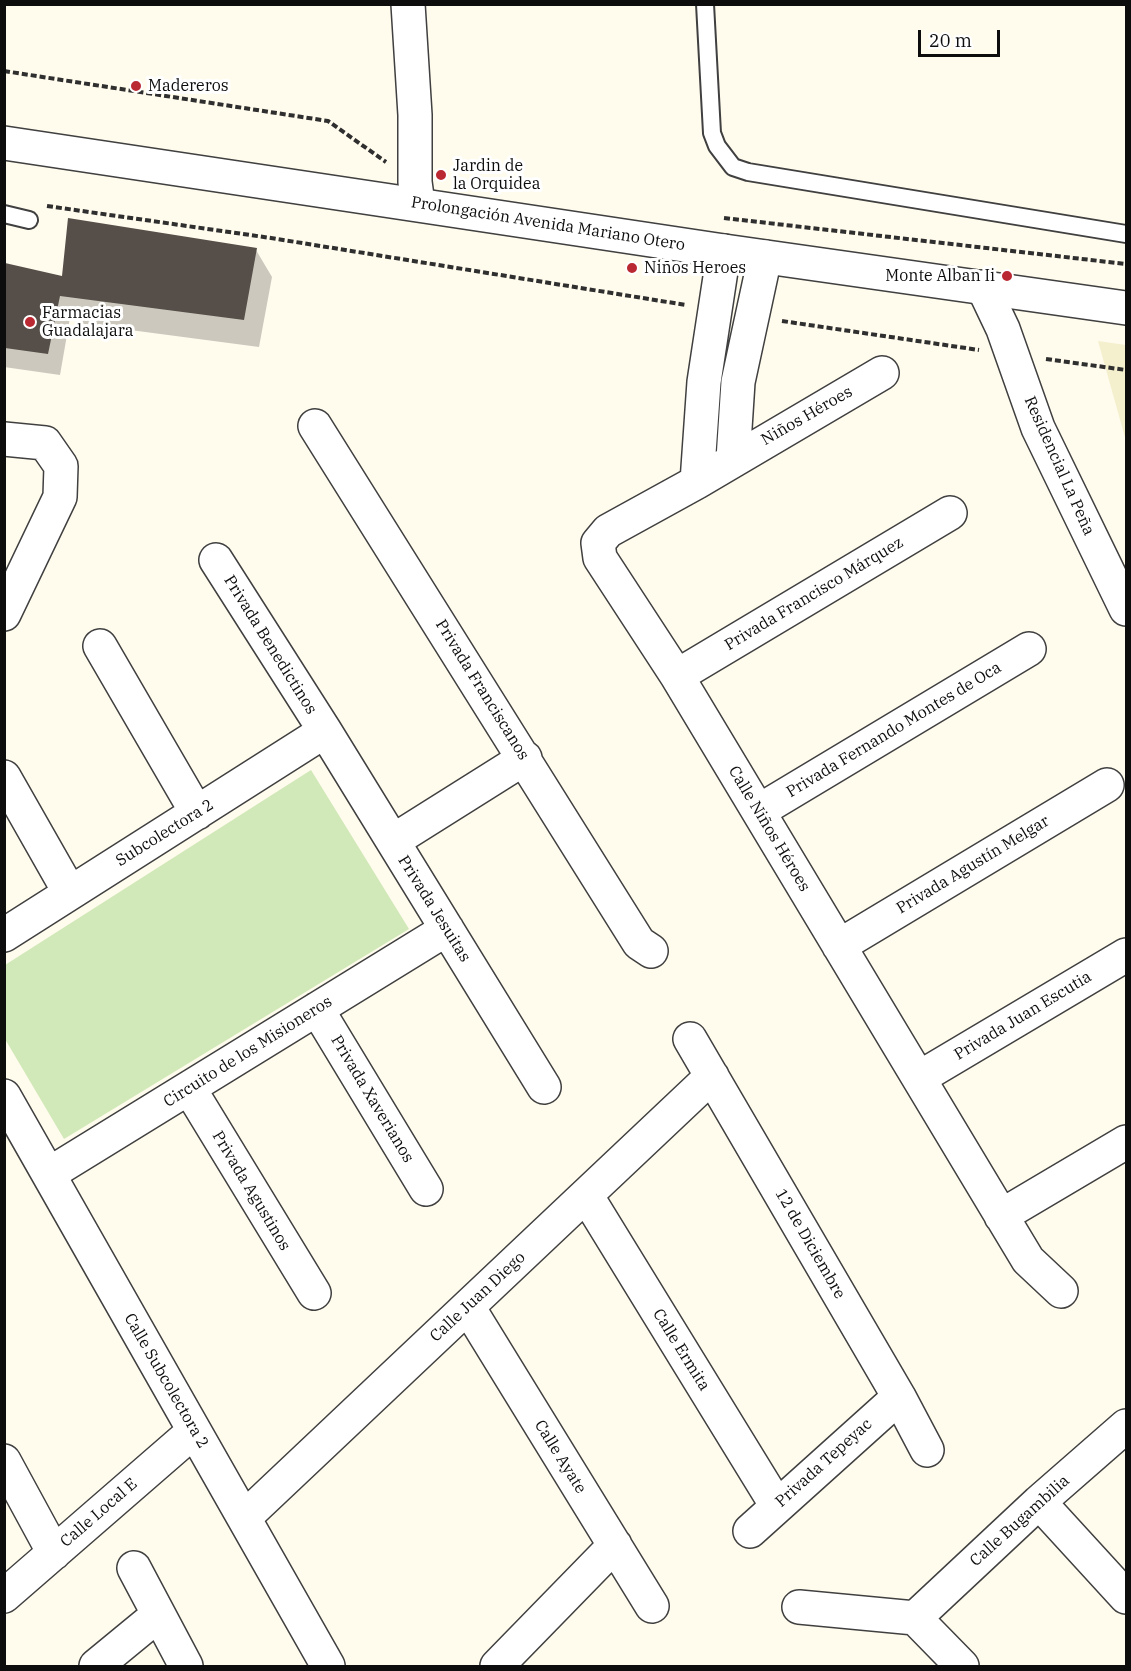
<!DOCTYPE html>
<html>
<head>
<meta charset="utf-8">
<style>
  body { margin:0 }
  #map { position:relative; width:1131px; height:1671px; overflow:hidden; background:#fffbed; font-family:"IBM Plex Serif",serif }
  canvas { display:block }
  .frame { position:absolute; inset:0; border:6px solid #0d0d0d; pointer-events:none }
  .scale { position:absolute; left:918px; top:30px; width:82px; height:27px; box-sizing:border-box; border:3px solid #0d0d0d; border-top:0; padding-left:8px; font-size:18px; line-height:21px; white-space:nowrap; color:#0d0d0d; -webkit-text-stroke:4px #fff; paint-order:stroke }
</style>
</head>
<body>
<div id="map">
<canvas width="1131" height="1671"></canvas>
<div class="frame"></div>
<div class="scale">20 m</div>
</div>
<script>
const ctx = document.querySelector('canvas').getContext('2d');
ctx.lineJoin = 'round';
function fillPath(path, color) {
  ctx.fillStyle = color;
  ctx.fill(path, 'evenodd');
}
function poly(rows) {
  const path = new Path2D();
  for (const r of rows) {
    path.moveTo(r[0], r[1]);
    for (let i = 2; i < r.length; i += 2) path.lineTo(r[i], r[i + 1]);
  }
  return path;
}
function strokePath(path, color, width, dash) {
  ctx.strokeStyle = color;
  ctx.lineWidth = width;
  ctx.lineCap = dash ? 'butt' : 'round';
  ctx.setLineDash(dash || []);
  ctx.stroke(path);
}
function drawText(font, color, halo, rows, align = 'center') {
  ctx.font = font + ' "IBM Plex Serif",serif';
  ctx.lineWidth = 6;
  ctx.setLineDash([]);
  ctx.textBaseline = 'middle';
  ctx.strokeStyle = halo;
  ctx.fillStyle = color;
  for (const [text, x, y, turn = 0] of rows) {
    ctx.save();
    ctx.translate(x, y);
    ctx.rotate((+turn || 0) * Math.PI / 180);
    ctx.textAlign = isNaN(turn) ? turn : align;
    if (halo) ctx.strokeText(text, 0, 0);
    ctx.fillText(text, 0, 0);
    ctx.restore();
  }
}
fillPath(poly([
  [1098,341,1126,345,1126,441]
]), '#f4f0ce');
fillPath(poly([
  [311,770,409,929,64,1139,5,1039,5,965]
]), '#d1e8b8');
fillPath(poly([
  [256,250,272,277,259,347,77,323,71,312,60,375,4,367,4,264,61,277]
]), '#0003');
fillPath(poly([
  [68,218,257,248,244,320,60,296,48,354,5,348,5,263,62,276]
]), '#554e49');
const service = poly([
  [705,4,712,133,717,146,733,167,748,172,1126,234],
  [4,214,29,220]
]);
const minor = poly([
  [408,4,415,115,415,182,418,204],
  [983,287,1003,329,1038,428,1126,609],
  [882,373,697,482,608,531,598,543,600,558,677,676,1028,1260,1061,1291],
  [315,426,639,943,651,951],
  [4,439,45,443,61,466,60,497,4,614],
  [733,459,738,382,765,257],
  [697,482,704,382,724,251],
  [216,560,325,731,544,1087],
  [100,646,197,813],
  [677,676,950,513],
  [4,777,70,893],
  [759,811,1029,649],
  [393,841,525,758],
  [4,935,325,731],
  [839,946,1107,785],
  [317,1009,426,1189],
  [690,1039,899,1397,927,1450],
  [919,1078,1126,955],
  [189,1088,314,1293],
  [4,1096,328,1666],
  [49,1174,447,929],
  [586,1195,777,1506],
  [1001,1216,1126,1142],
  [468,1307,652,1606],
  [4,1461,54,1553],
  [1039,1502,1126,1597],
  [244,1518,712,1076],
  [750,1531,899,1397],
  [134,1568,186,1666],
  [4,1596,194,1431],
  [799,1607,915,1618],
  [915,1618,1039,1502,1126,1426],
  [915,1618,962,1666],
  [96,1666,158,1615],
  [497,1666,615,1545]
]);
const tertiary = poly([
  [4,143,724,251,1126,308]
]);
strokePath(service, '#404040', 20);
strokePath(minor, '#404040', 36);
strokePath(tertiary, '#404040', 36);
strokePath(poly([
  [4,71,328,121,386,162],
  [47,206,271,238,686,305],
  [724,218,1126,264],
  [782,321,979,350],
  [1046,359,1126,370]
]), '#2f2f2f', 4, [6, 3]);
strokePath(service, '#fff', 16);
strokePath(minor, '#fff', 33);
strokePath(tertiary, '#fff', 33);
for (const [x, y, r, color] of [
  [136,86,6,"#ba2831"],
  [441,175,6,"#ba2831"],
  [632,268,6,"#ba2831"],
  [1007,276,6,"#ba2831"],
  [30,322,6,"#ba2831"]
]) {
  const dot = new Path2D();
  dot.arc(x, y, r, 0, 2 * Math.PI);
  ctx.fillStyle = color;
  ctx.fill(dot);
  strokePath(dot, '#fff', 2);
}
drawText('16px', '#0d0d0d', '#fff', [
  ["Madereros",148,86],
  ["Jardin de",453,166],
  ["la Orquidea",453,184],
  ["Niños Heroes",644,268],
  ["Monte Alban Ii",995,276,"right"],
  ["Farmacias",42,313],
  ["Guadalajara",42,331]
], 'left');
drawText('16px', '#0d0d0d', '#fff', [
  ["Prolongación Avenida Mariano Otero",548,224,9],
  ["Niños Héroes",807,416,-30],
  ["Residencial La Peña",1059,466,66],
  ["Privada Francisco Márquez",814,594,-31],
  ["Privada Benedictinos",270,645,58],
  ["Privada Franciscanos",482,690,58],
  ["Privada Fernando Montes de Oca",894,730,-31],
  ["Calle Niños Héroes",769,829,59],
  ["Subcolectora 2",165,833,-32],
  ["Privada Agustín Melgar",973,865,-31],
  ["Privada Jesuitas",434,909,58],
  ["Privada Juan Escutia",1023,1016,-31],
  ["Circuito de los Misioneros",248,1052,-32],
  ["Privada Xaverianos",372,1099,59],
  ["Privada Agustinos",251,1191,59],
  ["12 de Diciembre",810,1244,60],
  ["Calle Juan Diego",478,1297,-43],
  ["Calle Ermita",681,1350,58],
  ["Calle Subcolectora 2",166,1381,60],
  ["Calle Ayate",560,1457,58],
  ["Privada Tepeyac",824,1463,-42],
  ["Calle Local E",99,1513,-41],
  ["Calle Bugambilia",1020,1521,-42]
]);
</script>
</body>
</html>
